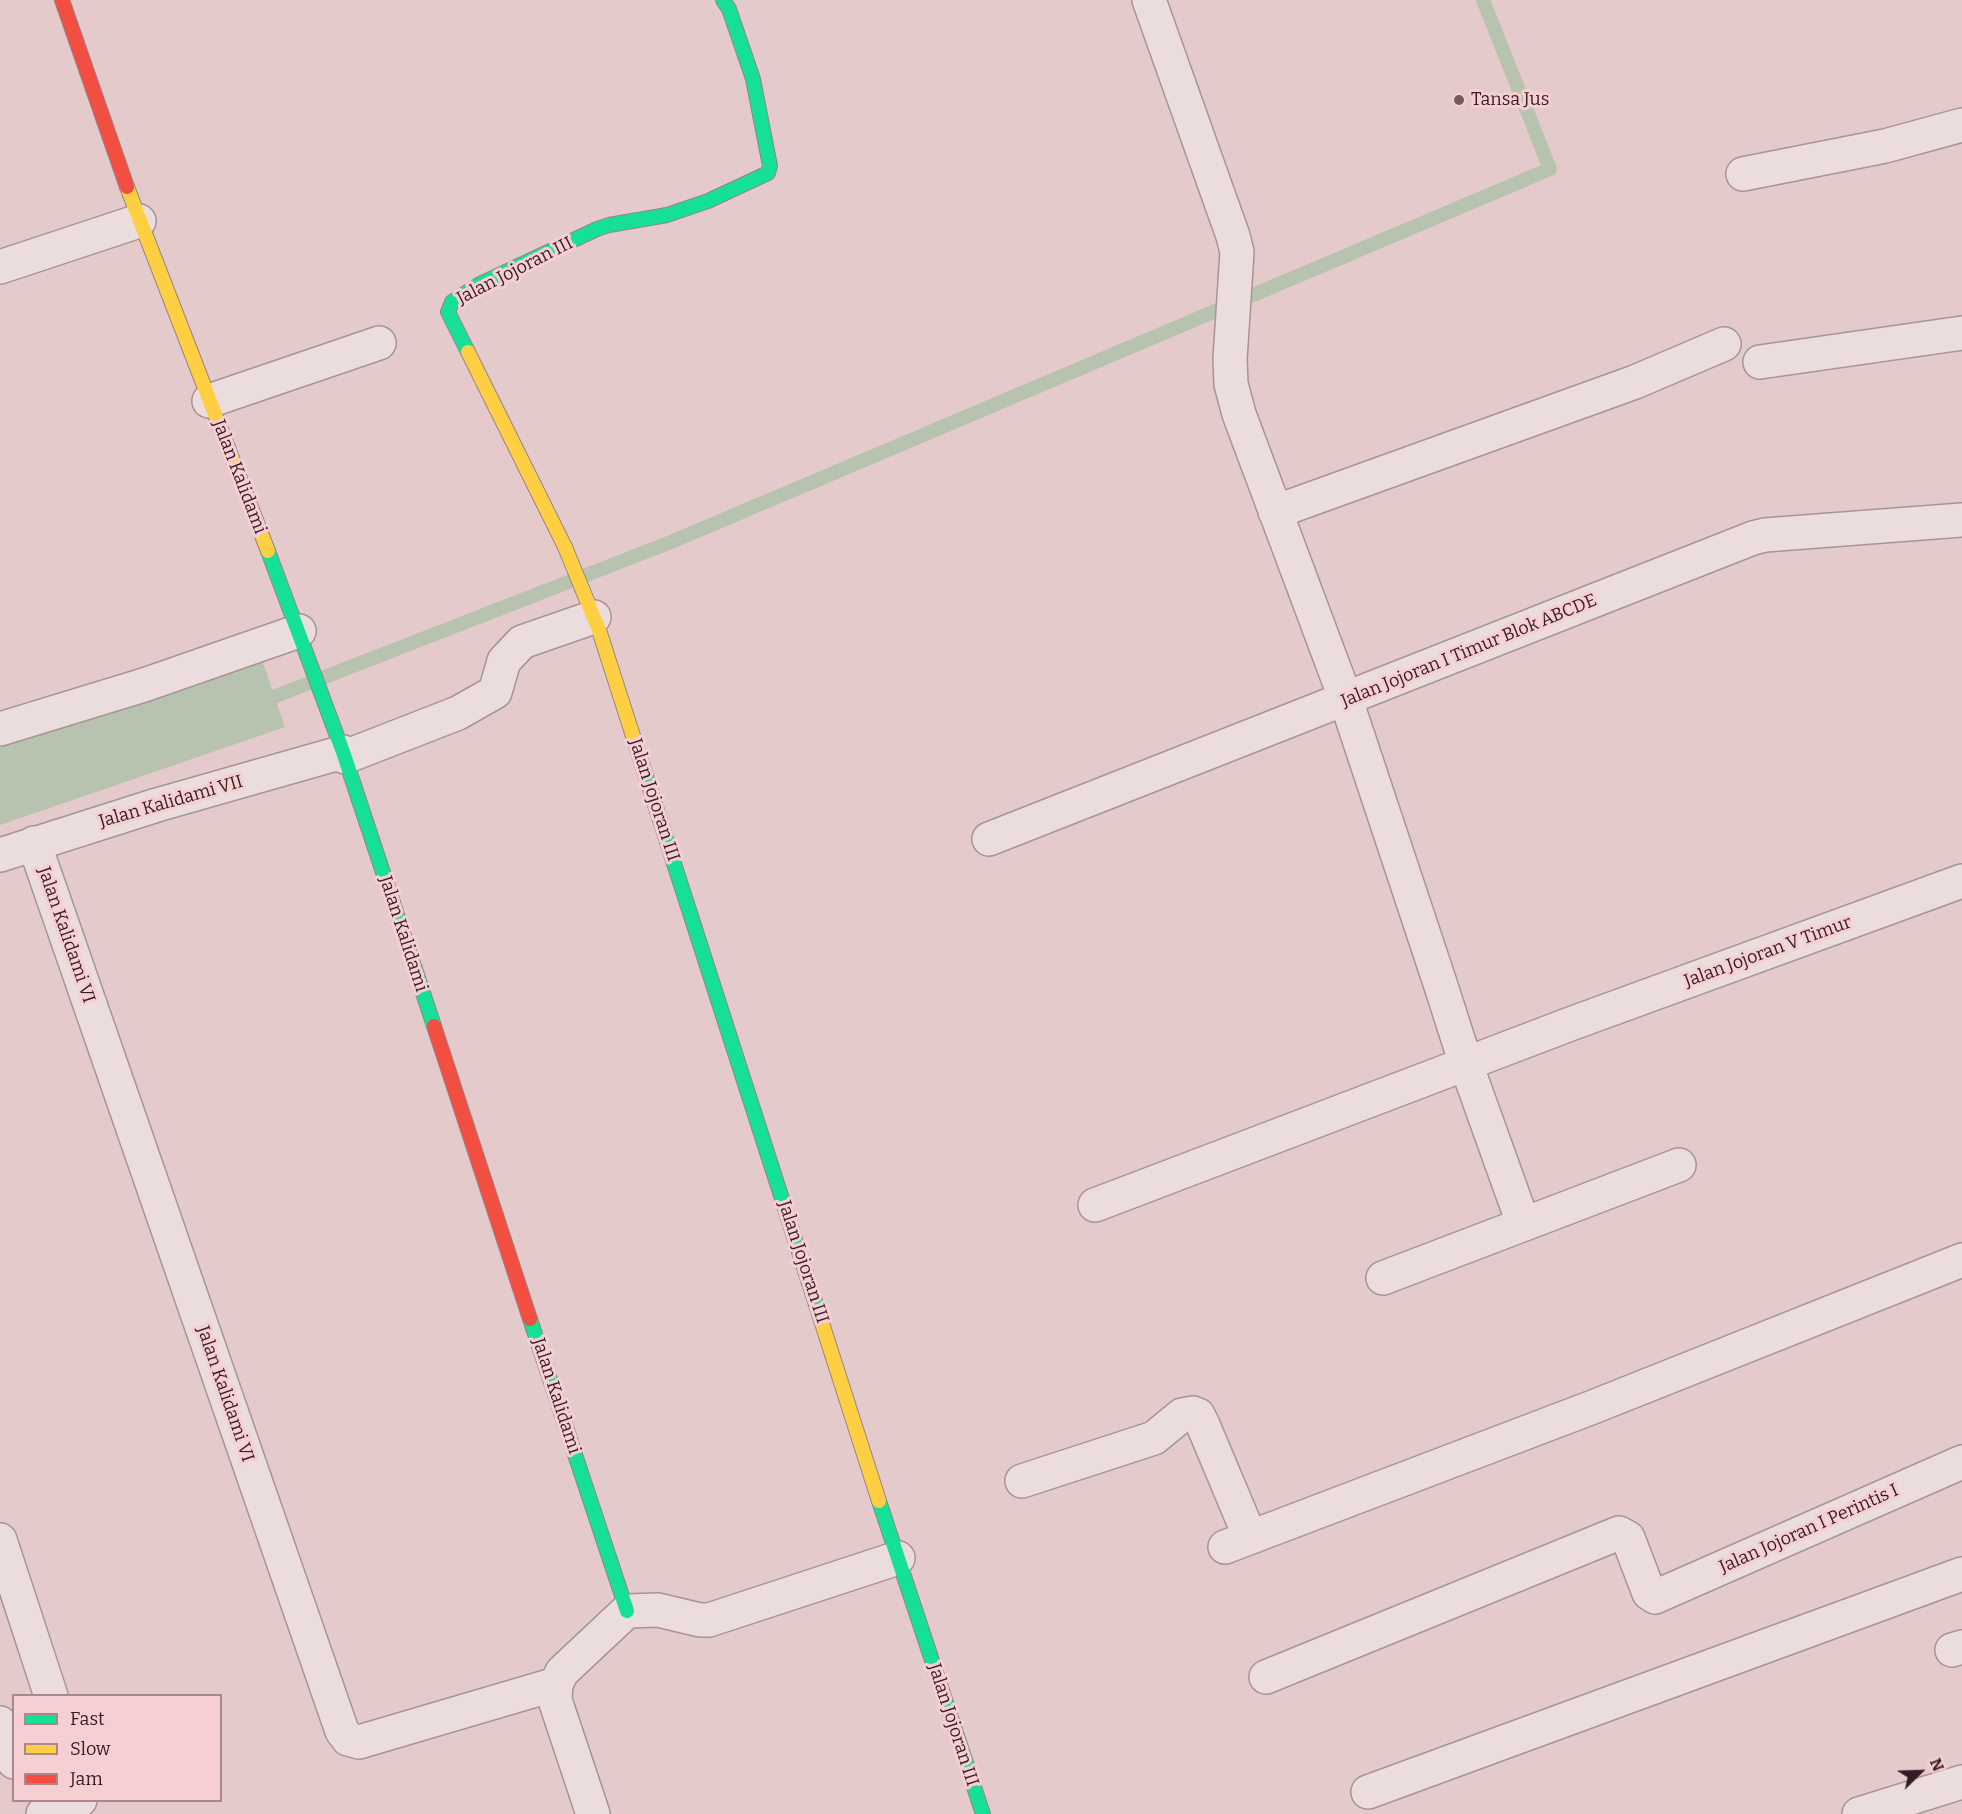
<!DOCTYPE html>
<html>
<head>
<meta charset="utf-8">
<style>
  body { margin:0 }
  #map { position:relative; width:1962px; height:1814px; overflow:hidden; background:#e4cacb; font-family:Bitter,serif }
  canvas { display:block }
  .legend { position:absolute; left:12px; top:1694px; width:210px; height:108px; box-sizing:border-box; background:#f5cfd1; border:2px solid #a9878b; margin:0; padding:8px 10px; list-style:none; font-size:18px; color:#361c23 }
  .legend li { display:flex; align-items:center; gap:12px; height:30px }
  .legend b { width:30px; border:2px solid #a9878b }
  .north { position:absolute; left:1890px; top:1742px; width:60px; height:60px; -webkit-text-stroke:4px #f5cfd1; paint-order:stroke; rotate:67deg; font-size:16px; font-weight:700; line-height:24px; text-align:center; color:#361c23 }
  .north::after { content:''; display:block; margin:auto; width:21px; height:27px; background:#361c23; clip-path:polygon(50% 0,100% 100%,50% 72%,0 100%) }
</style>
</head>
<body>
<div id="map">
<canvas width="1962" height="1814"></canvas>
<ul class="legend">
<li><b style="height:8px;background:#16e098"></b>Fast</li>
<li><b style="height:8px;background:#ffcf43"></b>Slow</li>
<li><b style="height:8px;background:#f24e42"></b>Jam</li>
</ul>
<div class="north">N</div>
</div>
<script>
const ctx = document.querySelector('canvas').getContext('2d');
ctx.lineJoin = 'round';
function fillPath(path, color) {
  ctx.fillStyle = color;
  ctx.fill(path, 'evenodd');
}
function poly(rows) {
  const path = new Path2D();
  for (const r of rows) {
    path.moveTo(r[0], r[1]);
    for (let i = 2; i < r.length; i += 2) path.lineTo(r[i], r[i + 1]);
  }
  return path;
}
function strokePath(path, color, width, dash) {
  ctx.strokeStyle = color;
  ctx.lineWidth = width;
  ctx.lineCap = dash ? 'butt' : 'round';
  ctx.setLineDash(dash || []);
  ctx.stroke(path);
}
function drawText(font, color, halo, rows, align = 'center') {
  ctx.font = font + ' Bitter,serif';
  ctx.lineWidth = 6;
  ctx.setLineDash([]);
  ctx.textBaseline = 'middle';
  ctx.strokeStyle = halo;
  ctx.fillStyle = color;
  for (const [text, x, y, turn = 0] of rows) {
    ctx.save();
    ctx.translate(x, y);
    ctx.rotate((+turn || 0) * Math.PI / 180);
    ctx.textAlign = isNaN(turn) ? turn : align;
    if (halo) ctx.strokeText(text, 0, 0);
    ctx.fillText(text, 0, 0);
    ctx.restore();
  }
}
fillPath(poly([
  [260,654,285,727,0,825,0,739]
]), '#b7c3ae');
strokePath(poly([
  [258,703,671,542,1550,169,1483,0]
]), '#b7c3ae', 14);
const street = poly([
  [1149,0,1233,236,1237,252,1230,359,1231,384,1239,414,1346,700,1441,986,1466,1064,1523,1223],
  [1743,174,1885,146,1962,125],
  [0,267,139,221],
  [1760,362,1962,333],
  [209,401,379,343],
  [1275,512,1635,382,1724,344],
  [0,729,144,685,299,631],
  [345,757,458,713,495,692,504,661,522,642,594,617],
  [989,839,1753,538,1765,535,1962,520],
  [34,843,342,1731,348,1739,359,1742,556,1684],
  [0,855,157,805,343,752],
  [1095,1205,1573,1023,1962,881],
  [1383,1278,1679,1165],
  [1022,1481,1154,1438,1182,1415,1193,1413,1198,1415,1203,1425,1250,1537],
  [0,1540,51,1696],
  [1225,1547,1593,1407,1962,1260],
  [1952,1650,1962,1647],
  [1266,1677,1619,1533,1628,1538,1649,1593,1655,1597,1962,1462],
  [0,1723,14,1762],
  [1368,1792,1962,1574],
  [43,1814,80,1800],
  [593,1814,555,1700,556,1684,562,1672,627,1611,658,1610,700,1620,709,1620,898,1558],
  [1859,1814,1962,1782]
]);
const fast = poly([
  [468,352,448,312,452,302,480,284,597,229,609,225,667,215,708,201,768,173,770,166,753,79,729,9,723,0],
  [268,551,343,752,434,1026],
  [633,736,821,1320],
  [530,1319,627,1611],
  [879,1501,983,1814]
]);
const slow = poly([
  [127,187,268,551],
  [468,352,565,547,599,630,633,736],
  [821,1320,879,1501]
]);
const jam = poly([
  [62,0,127,187],
  [434,1026,530,1319]
]);
strokePath(street, '#a89496', 36);
strokePath(fast, '#988486', 16);
strokePath(slow, '#988486', 16);
strokePath(jam, '#988486', 16);
strokePath(street, '#ebdcdd', 33);
strokePath(fast, '#16e098', 14);
strokePath(slow, '#ffcf43', 14);
strokePath(jam, '#f24e42', 14);
for (const [x, y, r, color] of [
  [1459,100,6,"#73595e"]
]) {
  const dot = new Path2D();
  dot.arc(x, y, r, 0, 2 * Math.PI);
  ctx.fillStyle = color;
  ctx.fill(dot);
  strokePath(dot, '#f5cfd1', 2);
}
drawText('18px', '#361c23', '#f5cfd1', [
  ["Tansa Jus",1471,100]
], 'left');
drawText('18px', '#361c23', '#f5cfd1', [
  ["Jalan Jojoran III",515,271,-27],
  ["Jalan Kalidami",239,477,69],
  ["Jalan Jojoran I Timur Blok ABCDE",1469,651,-22],
  ["Jalan Jojoran III",654,800,72],
  ["Jalan Kalidami VII",171,802,-16],
  ["Jalan Kalidami",403,934,72],
  ["Jalan Kalidami VI",66,935,71],
  ["Jalan Jojoran V Timur",1768,952,-20],
  ["Jalan Jojoran III",803,1262,72],
  ["Jalan Kalidami VI",225,1394,71],
  ["Jalan Kalidami",556,1396,72],
  ["Jalan Jojoran I Perintis I",1809,1529,-24],
  ["Jalan Jojoran III",953,1725,72]
]);
</script>
</body>
</html>
